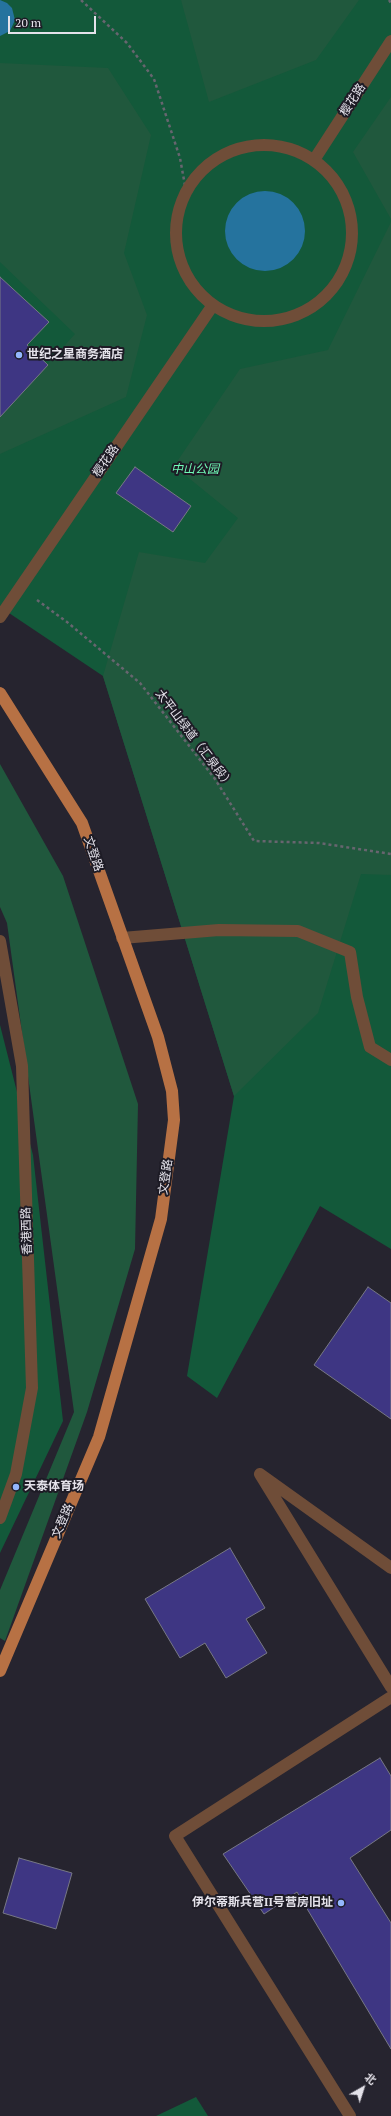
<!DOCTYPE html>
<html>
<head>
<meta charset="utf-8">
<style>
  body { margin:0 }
  #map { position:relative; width:391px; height:2116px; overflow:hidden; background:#26242f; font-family:"PT Serif","Noto Sans SC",serif }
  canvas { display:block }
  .north { position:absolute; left:343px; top:2068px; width:40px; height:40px; -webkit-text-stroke:3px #1d1b25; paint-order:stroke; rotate:39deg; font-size:11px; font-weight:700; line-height:16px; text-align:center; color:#e4e2ea }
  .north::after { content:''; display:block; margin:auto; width:14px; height:18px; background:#e4e2ea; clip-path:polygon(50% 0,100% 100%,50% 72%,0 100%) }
  .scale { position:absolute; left:8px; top:16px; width:88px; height:18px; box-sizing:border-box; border:2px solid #e4e2ea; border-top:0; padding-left:5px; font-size:12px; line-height:14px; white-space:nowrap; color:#e4e2ea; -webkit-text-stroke:3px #1d1b25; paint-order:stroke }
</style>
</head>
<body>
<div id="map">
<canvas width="391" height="2116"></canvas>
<div class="north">北</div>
<div class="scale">20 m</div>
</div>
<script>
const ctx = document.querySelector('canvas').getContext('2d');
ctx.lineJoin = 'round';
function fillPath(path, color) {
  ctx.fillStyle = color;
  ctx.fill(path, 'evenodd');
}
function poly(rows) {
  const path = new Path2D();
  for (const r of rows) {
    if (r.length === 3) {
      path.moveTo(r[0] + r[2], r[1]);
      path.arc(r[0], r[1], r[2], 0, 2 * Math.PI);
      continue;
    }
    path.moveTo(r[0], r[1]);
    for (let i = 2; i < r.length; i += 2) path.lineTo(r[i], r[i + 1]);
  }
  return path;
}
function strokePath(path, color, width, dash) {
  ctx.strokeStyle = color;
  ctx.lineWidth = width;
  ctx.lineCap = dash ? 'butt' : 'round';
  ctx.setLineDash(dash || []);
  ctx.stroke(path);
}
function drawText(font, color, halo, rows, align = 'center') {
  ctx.font = font + ' "PT Serif","Noto Sans SC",serif';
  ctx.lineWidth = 4;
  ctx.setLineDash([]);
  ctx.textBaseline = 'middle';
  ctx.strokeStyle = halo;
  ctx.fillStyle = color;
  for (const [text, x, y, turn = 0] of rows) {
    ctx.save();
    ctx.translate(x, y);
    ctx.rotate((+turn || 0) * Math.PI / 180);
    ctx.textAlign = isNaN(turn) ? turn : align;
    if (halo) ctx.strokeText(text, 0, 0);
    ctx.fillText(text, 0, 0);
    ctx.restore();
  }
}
fillPath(poly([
  [0,0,391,0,391,1249,320,1206,217,1398,187,1376,234,1096,103,676,0,607],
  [0,1025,33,1155,63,1421,0,1553],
  [196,2097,208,2116,156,2116]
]), '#13593a');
fillPath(poly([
  [181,0,359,0,316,60,209,102],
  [0,63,108,68,151,135,124,253,147,315,126,397,0,454,0,417,75,334,0,262],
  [391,97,391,219,353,152],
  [391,222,391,875,361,874,318,1013,234,1096,103,676,139,552,205,563,238,518,174,466,240,369,328,350],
  [0,764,63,876,138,1104,135,1249,87,1412,5,1641,0,1638,0,1590,74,1412,7,923,0,907]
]), '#20583d');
fillPath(poly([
  [0,0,7,3,12,8,15,20,10,31,0,36],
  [265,231,40]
]), '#25739e');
const building = poly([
  [0,277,49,322,27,345,48,365,0,417,0,277],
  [135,467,191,506,173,532,116,493,135,467],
  [368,1287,391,1303,391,1419,314,1365,368,1287],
  [230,1548,265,1608,246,1619,267,1653,226,1678,205,1643,180,1658,145,1599,230,1548],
  [380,1758,391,1776,391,1830,350,1858,391,1923,391,2049,297,1892,264,1914,223,1854,380,1758],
  [19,1858,72,1873,56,1929,3,1913,19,1858]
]);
fillPath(building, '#3e3683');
strokePath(building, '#777885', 1);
strokePath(poly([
  [81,0,127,43,154,79,180,158,186,191],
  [389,0,391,3],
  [37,600,67,622,140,683,215,779,254,841,319,843,391,854]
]), '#67656f', 2.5, [3, 3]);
strokePath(poly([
  [122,938,219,930,298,931,350,952,357,997,370,1047,391,1060],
  [0,941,22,1066,32,1388,16,1474,0,1518],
  [391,1568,260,1474,391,1687],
  [350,2116,175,1836,391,1697]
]), '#6f4d38', 12);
strokePath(poly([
  [264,233,88],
  [314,160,391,41],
  [0,617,213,305]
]), '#6f4d38', 12);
strokePath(poly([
  [0,693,82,823,158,1037,172,1091,174,1120,161,1219,99,1437,0,1671]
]), '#b77144', 12);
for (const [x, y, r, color] of [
  [19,355,4,"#94b7fd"],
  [16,1487,4,"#94b7fd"],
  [341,1903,4,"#94b7fd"]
]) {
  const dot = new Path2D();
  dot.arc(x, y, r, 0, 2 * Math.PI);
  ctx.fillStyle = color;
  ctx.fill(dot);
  strokePath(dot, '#1d1b25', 1.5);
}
drawText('12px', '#e4e2ea', '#1d1b25', [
  ["樱花路",353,100,-57],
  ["樱花路",106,461,-56],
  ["太平山绿道（汇泉段）",194,739,53],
  ["文登路",93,854,71],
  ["文登路",166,1177,-82],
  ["香港西路",27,1231,-92],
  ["文登路",63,1521,-67]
]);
drawText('bold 12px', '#e4e2ea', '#1d1b25', [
  ["世纪之星商务酒店",27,355],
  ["天泰体育场",24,1487],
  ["伊尔蒂斯兵营II号营房旧址",333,1903,"right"]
], 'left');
drawText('italic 12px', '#70fab6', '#1d1b25', [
  ["中山公园",195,470]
]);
</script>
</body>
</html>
